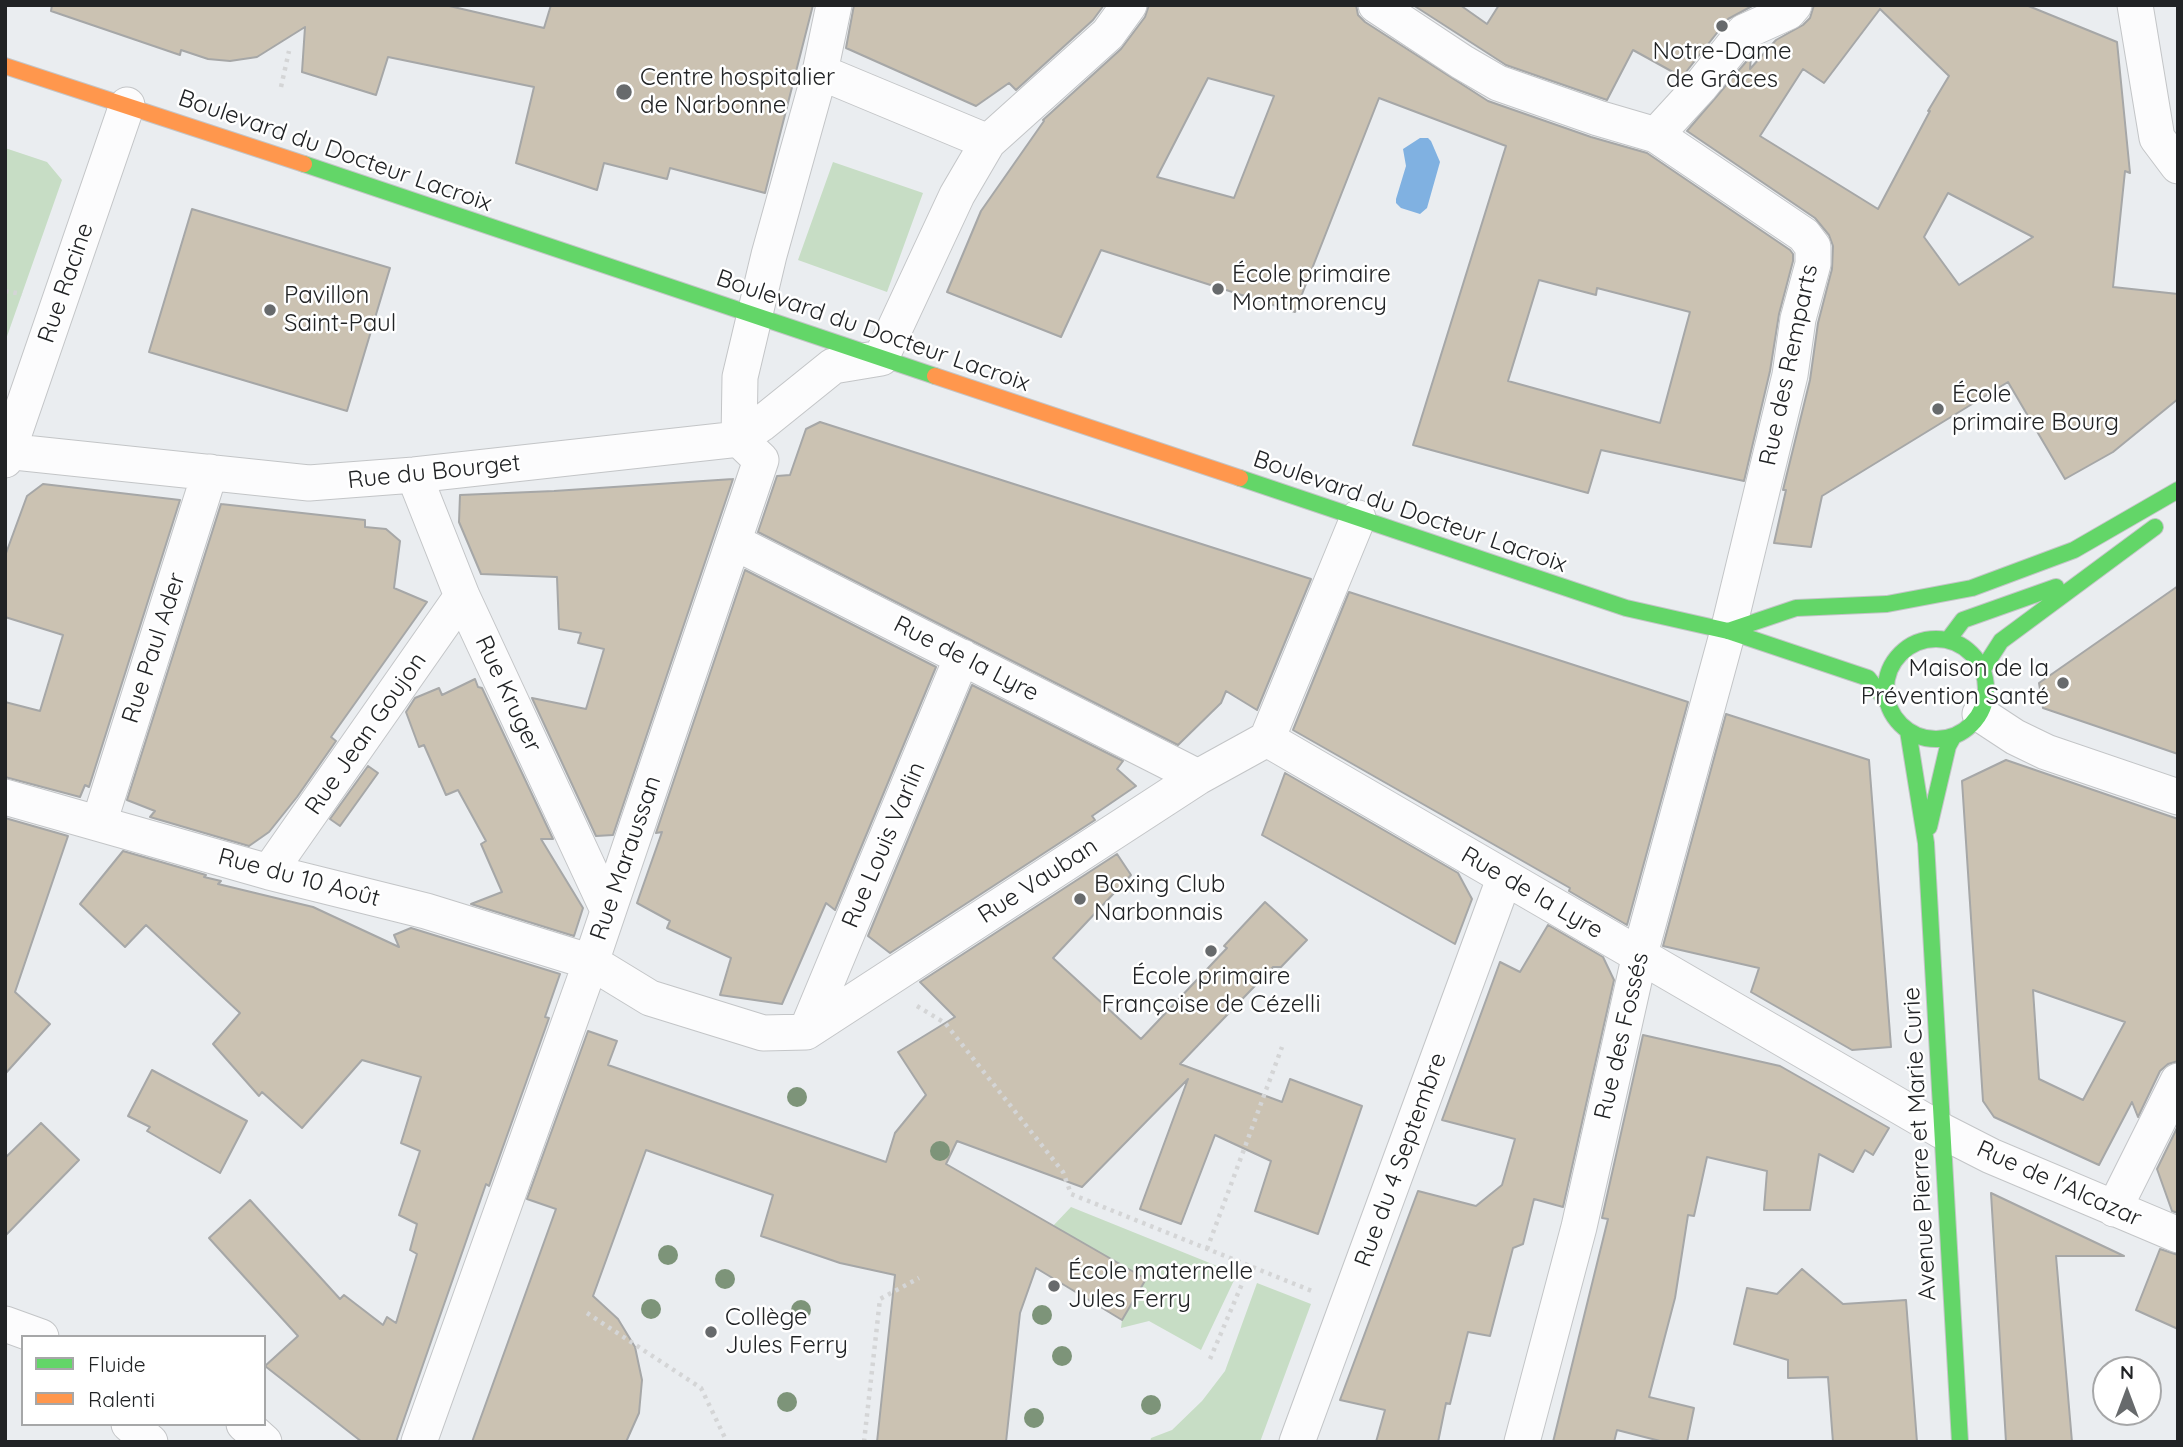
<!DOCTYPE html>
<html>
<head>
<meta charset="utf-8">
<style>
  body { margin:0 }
  #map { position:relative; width:2183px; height:1447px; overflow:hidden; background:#eaedf0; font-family:Quicksand,sans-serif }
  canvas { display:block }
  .frame { position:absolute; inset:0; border:7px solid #212325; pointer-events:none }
  .legend { position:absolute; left:21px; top:1335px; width:245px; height:91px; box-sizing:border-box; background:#fff; border:2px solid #a6a7a8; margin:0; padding:9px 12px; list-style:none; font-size:21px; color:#212325 }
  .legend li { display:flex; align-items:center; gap:14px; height:35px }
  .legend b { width:35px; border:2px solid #a6a7a8 }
  .north { position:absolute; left:2092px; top:1356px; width:70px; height:70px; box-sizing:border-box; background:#fff; border:2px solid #a6a7a8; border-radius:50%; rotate:0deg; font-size:19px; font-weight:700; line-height:28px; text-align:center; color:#212325 }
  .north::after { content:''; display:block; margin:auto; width:24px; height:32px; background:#676a6c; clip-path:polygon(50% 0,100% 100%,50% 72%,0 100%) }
</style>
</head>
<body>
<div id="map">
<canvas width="2183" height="1447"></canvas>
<div class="frame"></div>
<ul class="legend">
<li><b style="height:9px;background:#63d668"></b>Fluide</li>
<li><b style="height:9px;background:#ff974d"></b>Ralenti</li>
</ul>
<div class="north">N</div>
</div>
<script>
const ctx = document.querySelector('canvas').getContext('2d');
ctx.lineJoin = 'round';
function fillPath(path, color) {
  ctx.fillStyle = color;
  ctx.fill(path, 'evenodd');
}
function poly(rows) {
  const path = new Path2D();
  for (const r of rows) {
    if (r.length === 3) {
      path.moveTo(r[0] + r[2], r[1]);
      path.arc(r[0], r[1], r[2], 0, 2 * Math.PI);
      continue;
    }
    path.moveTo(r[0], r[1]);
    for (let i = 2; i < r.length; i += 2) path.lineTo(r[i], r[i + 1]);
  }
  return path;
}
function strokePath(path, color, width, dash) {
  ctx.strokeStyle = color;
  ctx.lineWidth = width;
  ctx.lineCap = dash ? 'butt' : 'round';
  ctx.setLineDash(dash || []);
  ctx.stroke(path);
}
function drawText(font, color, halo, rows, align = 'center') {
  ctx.font = font + ' Quicksand,sans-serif';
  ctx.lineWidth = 5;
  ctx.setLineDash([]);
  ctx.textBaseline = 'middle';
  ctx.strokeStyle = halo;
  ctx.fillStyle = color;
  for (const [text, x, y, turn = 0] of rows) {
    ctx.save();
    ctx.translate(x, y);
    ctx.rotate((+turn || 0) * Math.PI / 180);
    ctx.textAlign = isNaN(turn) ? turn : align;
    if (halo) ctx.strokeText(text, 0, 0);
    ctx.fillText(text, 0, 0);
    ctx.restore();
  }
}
fillPath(poly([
  [5,148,47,162,62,180,5,342],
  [833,162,923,193,887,292,798,260],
  [1071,1207,1237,1274,1201,1350,1149,1321,1121,1328,1122,1320,1146,1279,1052,1227],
  [1257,1283,1311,1304,1260,1442,1150,1442,1151,1438,1172,1430,1202,1401,1225,1371]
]), '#c7ddc5');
fillPath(poly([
  [1420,138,1428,138,1431,141,1440,162,1427,208,1420,214,1401,208,1396,203,1396,199,1406,166,1403,149]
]), '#80b1e1');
const building = poly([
  [52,5,445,5,544,28,551,5,813,5,765,193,670,168,667,179,604,163,597,190,516,163,534,87,388,57,376,95,302,72,305,27,257,57,230,61,208,59,181,50,180,55,51,11,52,5],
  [854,5,1104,5,1093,20,1016,90,1009,83,976,106,846,48,854,5],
  [1149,5,1356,5,1358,15,1365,22,1488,101,1591,137,1647,153,1790,250,1793,254,1793,261,1779,314,1770,371,1744,481,1601,450,1588,493,1413,445,1506,146,1379,98,1295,312,1101,250,1061,337,947,292,981,211,1044,121,1043,120,1121,49,1145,17,1149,5],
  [1208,78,1274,96,1234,198,1157,177,1208,78],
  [1539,280,1596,295,1597,288,1690,312,1660,423,1508,381,1539,280],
  [1413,5,1460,5,1487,24,1499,5,1754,5,1728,19,1682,77,1633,50,1607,100,1506,65,1413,5],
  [1814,5,2026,5,2117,42,2130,173,2125,171,2113,287,2178,294,2178,399,2113,452,2065,479,2008,382,1822,496,1811,547,1774,543,1786,490,1783,490,1810,380,1818,323,1832,269,1833,246,1829,235,1815,218,1687,131,1751,56,1750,69,1776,40,1803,25,1810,18,1814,5],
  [1880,9,1949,76,1928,111,1930,111,1878,209,1760,136,1803,69,1824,83,1880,9],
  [1948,193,2033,237,1959,285,1924,237,1948,193],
  [192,209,390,268,347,411,149,352,192,209],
  [820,422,1311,579,1257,710,1226,691,1221,703,1178,745,758,532,777,476,790,475,806,429,820,422],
  [733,479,613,835,596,836,532,698,586,709,604,649,578,643,581,633,559,629,557,577,481,574,459,522,460,495,554,491,733,479],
  [43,484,180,500,89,787,85,785,80,797,5,777,5,702,40,711,63,635,5,617,5,556,27,496,43,484],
  [221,504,365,520,365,527,386,529,400,541,394,588,427,602,331,737,336,741,297,797,269,832,249,846,150,817,155,811,127,800,221,504],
  [745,570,936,667,835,910,826,903,782,1004,720,995,731,958,667,928,670,921,637,903,662,832,656,833,745,570],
  [2178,586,2178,754,2043,708,2039,683,2178,586],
  [1349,592,1688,702,1627,925,1569,891,1570,888,1293,730,1349,592],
  [475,679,478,687,482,688,553,839,541,839,583,908,574,936,471,904,502,892,481,844,486,841,458,790,446,795,424,745,419,747,406,712,415,698,439,688,442,695,475,679],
  [972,685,1123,761,1117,769,1136,786,1092,816,1095,820,890,953,868,936,972,685],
  [1726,714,1869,760,1891,1047,1852,1050,1751,992,1759,968,1663,946,1726,714],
  [2006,760,2178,819,2178,1061,2168,1064,2160,1071,2138,1117,2132,1102,2099,1165,1994,1117,1983,1101,1962,781,2006,760],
  [2033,990,2125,1022,2083,1100,2039,1079,2033,990],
  [368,766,378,773,340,826,330,819,368,766],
  [1285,773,1458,873,1472,899,1455,944,1262,835,1285,773],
  [5,818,68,836,15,992,50,1024,5,1074,5,818],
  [123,851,206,875,204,877,221,881,218,884,313,907,399,947,394,935,411,928,560,974,545,1017,549,1018,489,1186,486,1184,396,1442,362,1442,265,1366,298,1336,209,1238,250,1200,340,1299,344,1295,383,1325,387,1317,396,1323,417,1254,410,1250,417,1224,399,1215,420,1151,401,1143,421,1077,362,1060,302,1128,262,1092,259,1096,213,1044,240,1013,146,925,125,947,80,904,123,851],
  [1117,854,1131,875,1053,958,1141,1039,1227,948,1224,946,1265,902,1307,940,1281,967,1273,967,1180,1064,1282,1102,1290,1079,1362,1106,1318,1234,1255,1211,1271,1161,1215,1135,1181,1224,1140,1209,1188,1079,1082,1187,957,1141,946,1164,1146,1279,1122,1320,1036,1268,1020,1313,1006,1442,877,1442,895,1275,840,1263,761,1236,773,1195,646,1150,593,1296,618,1319,635,1347,642,1380,639,1413,626,1442,472,1442,556,1209,527,1199,588,1031,617,1041,608,1065,886,1162,895,1133,926,1095,898,1052,955,1017,920,982,1117,854],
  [1548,925,1603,957,1614,980,1563,1207,1534,1199,1523,1244,1513,1248,1490,1336,1468,1332,1450,1404,1446,1403,1438,1442,1376,1442,1385,1410,1340,1400,1418,1191,1476,1206,1502,1185,1515,1139,1442,1120,1500,962,1520,972,1548,925],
  [1643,1035,1780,1066,1889,1128,1873,1155,1865,1150,1853,1172,1819,1154,1810,1210,1764,1210,1767,1171,1707,1157,1694,1216,1688,1215,1675,1298,1649,1397,1694,1408,1687,1442,1664,1442,1617,1430,1614,1442,1553,1442,1608,1219,1602,1218,1643,1035],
  [152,1070,247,1121,220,1173,147,1131,150,1127,128,1116,152,1070],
  [41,1123,79,1160,5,1236,5,1158,41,1123],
  [2178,1126,2178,1213,2172,1211,2157,1169,2178,1126],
  [1991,1193,2124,1256,2056,1256,2072,1442,2006,1442,1991,1193],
  [2160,1249,2178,1255,2178,1329,2136,1310,2160,1249],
  [1802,1269,1843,1304,1906,1300,1917,1442,1833,1442,1828,1377,1788,1378,1788,1360,1734,1344,1747,1288,1777,1294,1802,1269]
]);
fillPath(building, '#cbc2b2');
strokePath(building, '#a6a7a7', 2);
const street = poly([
  [1376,5,1462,62,1498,83,1598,118,1656,135,1804,235,1813,247,1813,264,1798,319,1790,375,1728,631,1640,954,1579,1227,1522,1442],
  [2135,5,2157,138,2178,166],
  [820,72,988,142],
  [1656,135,1700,87,1744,32,1788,12,1794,5],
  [739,439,740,377,769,255,820,72,834,5],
  [5,451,309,483,414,475,739,439,761,424,833,366,881,358,957,195,988,142,1108,34,1129,5],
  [5,460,127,105],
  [414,475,462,596,608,910],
  [734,542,1198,777],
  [1980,714,2015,737,2046,752,2178,797],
  [1267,739,1942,1131,1991,1156,2178,1235],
  [5,797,269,872,426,911,591,962,650,998,763,1033,806,1032,1198,777,1267,739,1358,518],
  [99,823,210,472],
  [269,872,462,596],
  [806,1032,962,657],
  [2114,1209,2178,1081],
  [5,1324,41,1337],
  [129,1424,150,1442],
  [244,1424,264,1442],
  [419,1442,591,962,761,460,739,439],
  [1297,1442,1504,879]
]);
const fast = poly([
  [304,164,935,376],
  [1240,478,1626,608,1728,631,1868,678,1887,702],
  [1728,631,1796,608,1887,604,1972,588,2074,550,2178,490],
  [1936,689,50],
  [1948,640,1963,620,2056,587],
  [1983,669,2001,641,2155,527],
  [1908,731,1926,843,1960,1442],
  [1929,827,1948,746,1953,737]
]);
const slow = poly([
  [5,66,304,164],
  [935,376,1240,478]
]);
strokePath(street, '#c3c5c7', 37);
strokePath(fast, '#c3c5c7', 18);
strokePath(slow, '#c3c5c7', 18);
strokePath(poly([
  [281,87,289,51],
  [5,291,22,294],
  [917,1006,945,1023,1063,1172,1071,1194,1312,1291],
  [1207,1249,1282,1047],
  [587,1313,701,1388,727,1442],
  [1210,1359,1245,1277,1253,1268],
  [864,1442,880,1299,919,1278]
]), '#d4d5d6', 4.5, [3.5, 5]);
strokePath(street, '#fcfcfd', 35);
strokePath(fast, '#63d668', 16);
strokePath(slow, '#ff974d', 16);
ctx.fillStyle = '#7d9479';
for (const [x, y] of [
  [797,1097],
  [940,1151],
  [668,1255],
  [725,1279],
  [651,1309],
  [801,1310],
  [1042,1315],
  [1062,1356],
  [787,1402],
  [1151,1405],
  [1034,1418]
]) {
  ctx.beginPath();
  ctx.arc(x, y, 10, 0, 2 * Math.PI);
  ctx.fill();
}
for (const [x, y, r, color] of [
  [1722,26,7,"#676a6c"],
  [624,92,9,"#676a6c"],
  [1218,289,7,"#676a6c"],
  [270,310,7,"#676a6c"],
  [1938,409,7,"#676a6c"],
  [2063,683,7,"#676a6c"],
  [1080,899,7,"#676a6c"],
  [1211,951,7,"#676a6c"],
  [1054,1286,7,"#676a6c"],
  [711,1332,7,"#676a6c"]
]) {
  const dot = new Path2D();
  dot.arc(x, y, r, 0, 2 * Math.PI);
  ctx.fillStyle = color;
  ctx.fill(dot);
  strokePath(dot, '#fff', 2.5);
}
drawText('24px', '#212325', '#fff', [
  ["Notre-Dame",1722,52,"center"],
  ["de Grâces",1722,80,"center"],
  ["Centre hospitalier",640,78],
  ["de Narbonne",640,106],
  ["École primaire",1232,275],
  ["Montmorency",1232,303],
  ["Pavillon",284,296],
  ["Saint-Paul",284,324],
  ["École",1952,395],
  ["primaire Bourg",1952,423],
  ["Maison de la",2049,669,"right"],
  ["Prévention Santé",2049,697,"right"],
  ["Boxing Club",1094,885],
  ["Narbonnais",1094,913],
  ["École primaire",1211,977,"center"],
  ["Françoise de Cézelli",1211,1005,"center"],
  ["École maternelle",1068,1272],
  ["Jules Ferry",1068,1300],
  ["Collège",725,1318],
  ["Jules Ferry",725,1346]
], 'left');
drawText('24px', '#212325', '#fff', [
  ["Boulevard du Docteur Lacroix",335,151,19],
  ["Rue Racine",66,283,-71],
  ["Boulevard du Docteur Lacroix",873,331,19],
  ["Rue des Remparts",1789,365,-78],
  ["Rue du Bourget",434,472,-6],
  ["Boulevard du Docteur Lacroix",1410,512,19],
  ["Rue Paul Ader",154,648,-72],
  ["Rue de la Lyre",966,659,27],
  ["Rue Kruger",508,694,65],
  ["Rue Jean Goujon",366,734,-55],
  ["Rue Louis Varlin",884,845,-67],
  ["Rue Maraussan",626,858,-71],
  ["Rue du 10 Août",299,878,15],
  ["Rue Vauban",1038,881,-33],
  ["Rue de la Lyre",1532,893,30],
  ["Rue des Fossés",1622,1036,-77],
  ["Avenue Pierre et Marie Curie",1920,1144,-93],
  ["Rue du 4 Septembre",1401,1160,-70],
  ["Rue de l'Alcazar",2059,1184,24]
]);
</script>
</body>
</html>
